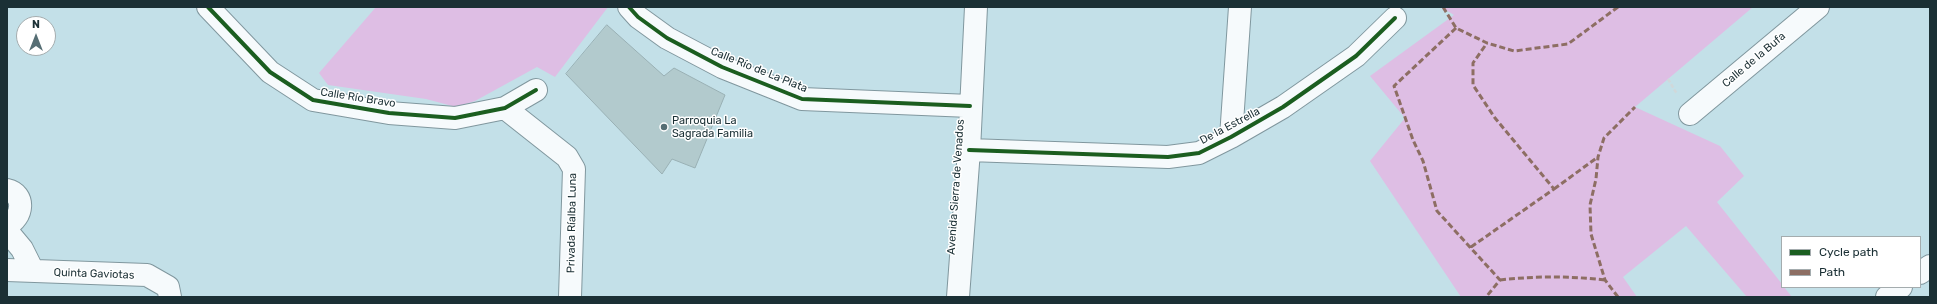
<!DOCTYPE html>
<html>
<head>
<meta charset="utf-8">
<style>
	body { margin:0 }
	#map { position:relative; width:1937px; height:304px; overflow:hidden; background:#c3e0e8; font-family:Rubik,sans-serif }
	canvas { display:block }
	.frame { position:absolute; inset:0; border:8px solid #1b3035; pointer-events:none }
	.legend { position:absolute; left:1781px; top:236px; width:140px; height:52px; box-sizing:border-box; background:#fff; border:1px solid #a4acae; margin:0; padding:5px 7px; list-style:none; font-size:12px; color:#1b3035 }
	.legend li { display:flex; align-items:center; gap:8px; height:20px }
	.legend b { width:20px; border:1px solid #a4acae }
	.north { position:absolute; left:16px; top:16px; width:40px; height:40px; box-sizing:border-box; background:#fff; border:1px solid #a4acae; border-radius:50%; rotate:0deg; font-size:11px; font-weight:700; line-height:16px; text-align:center; color:#1b3035 }
	.north::after { content:''; display:block; margin:auto; width:14px; height:18px; background:#566e74; clip-path:polygon(50% 0,100% 100%,50% 72%,0 100%) }
</style>
</head>
<body>
<div id="map">
<canvas width="1937" height="304"></canvas>
<div class="frame"></div>
<ul class="legend">
<li><b style="height:5px;background:#1b5e20"></b>Cycle path</li>
<li><b style="height:5px;background:#8d6e63"></b>Path</li>
</ul>
<div class="north">N</div>
</div>
<script>
const context = document.querySelector('canvas').getContext('2d');
context.lineJoin = 'round';
function paint(path, color) { context.fillStyle = color; context.fill(path, 'evenodd'); }
function strokePath(path, color, width, dash) { context.strokeStyle = color; context.lineWidth = width; context.lineCap = dash ? 'butt' : 'round'; context.setLineDash(dash || []); context.stroke(path); }
function label(font, color, halo, rows, align = 'center') {
  context.font = font + ' Rubik,sans-serif'; context.lineWidth = 3; context.setLineDash([]); context.textBaseline = 'middle'; context.strokeStyle = halo; context.fillStyle = color; for (const [text, x, y, turn = 0] of rows) {
    context.save(); context.translate(x, y); context.rotate((+turn || 0) * Math.PI / 180); context.textAlign = isNaN(turn) ? turn : align; if (halo) context.strokeText(text, 0, 0); context.fillText(text, 0, 0); context.restore();
  }
}
paint(new Path2D(`
	M376 7H608L555 77 537 67 475 101 456 107 426 99 328 85 319 73Z
	M1441 7H1753L1635 107 1720 146 1744 176 1717 202 1782 284V287H1784L1792 297H1747L1686 226 1623 277 1637 297H1461L1370 161 1405 118 1370 76 1454 15Z`), '#debee4');
const building = new Path2D(`
	M607 25 664 76 674 68 725 95 695 168 672 159 662 174 566 74Z`);
paint(building, '#b2cacd');
strokePath(building, '#99b0b4', 1);
const minor = new Path2D(`
	M208 7 270 72 313 100 389 113 455 118 505 108 536 90
	M629 7 638 17 667 38 722 67 802 99 970 106
	M505 108 567 157 574 169 570 297
	M1690 114 1818 7
	M1231 137 1240 7
	M969 150 1168 157 1199 153 1231 137 1283 107 1356 56 1395 18
	M7 190C26 194 23 218 7 225
	M7 231 22 249 33 271
	M7 270 147 275 168 287 170 297
	M1920 273 1930 266
	M958 297 969 150 976 7
	M1887 297 1901 287`);
strokePath(minor, '#80979e', 24);
strokePath(new Path2D(`
	M1668 79 1677 94`), '#d0d8da', 2.5, [4, 2]);
strokePath(minor, '#f6fafc', 22);
strokePath(new Path2D(`
	M1443 7 1456 28 1487 43 1514 51 1568 44 1618 7
	M1456 28 1394 86 1413 140 1423 161 1437 211 1500 280 1486 297
	M1554 189 1598 157
	M1471 247 1554 189 1495 118 1473 85V63L1487 43
	M1500 280C1535 276 1570 276 1605 280
	M1618 297 1605 280 1591 234 1590 205 1596 179 1598 157 1604 138 1635 107`), '#8d6e63', 3, [6, 3]);
strokePath(new Path2D(`
	M208 7 270 72 313 100 389 113 455 118 505 108 536 90
	M629 7 638 17 667 38 722 67 802 99 970 106
	M969 150 1168 157 1199 153 1231 137 1283 107 1356 56 1395 18`), '#1b5e20', 4);
for (const [x, y, r, color] of [
	[664,127,4,"#566e74"]
]) { const dot = new Path2D(); dot.arc(x, y, r, 0, 2 * Math.PI); context.fillStyle = color; context.fill(dot); strokePath(dot, '#fff', 1.5); }
label('11px', '#1b3035', '#fff', [
	["Calle de la Bufa",1754,60,-40],
	["Calle Río de La Plata",759,70,22],
	["Calle Río Bravo",358,98,9],
	["De la Estrella",1230,126,-28],
	["Avenida Sierra de Venados",956,187,-86],
	["Privada Ríalba Luna",572,223,-89],
	["Quinta Gaviotas",94,274,2]
]);
label('11px', '#1b3035', '#fff', [
	["Parroquia La",672,121],
	["Sagrada Familia",672,134]
], 'left');
</script>
</body>
</html>
